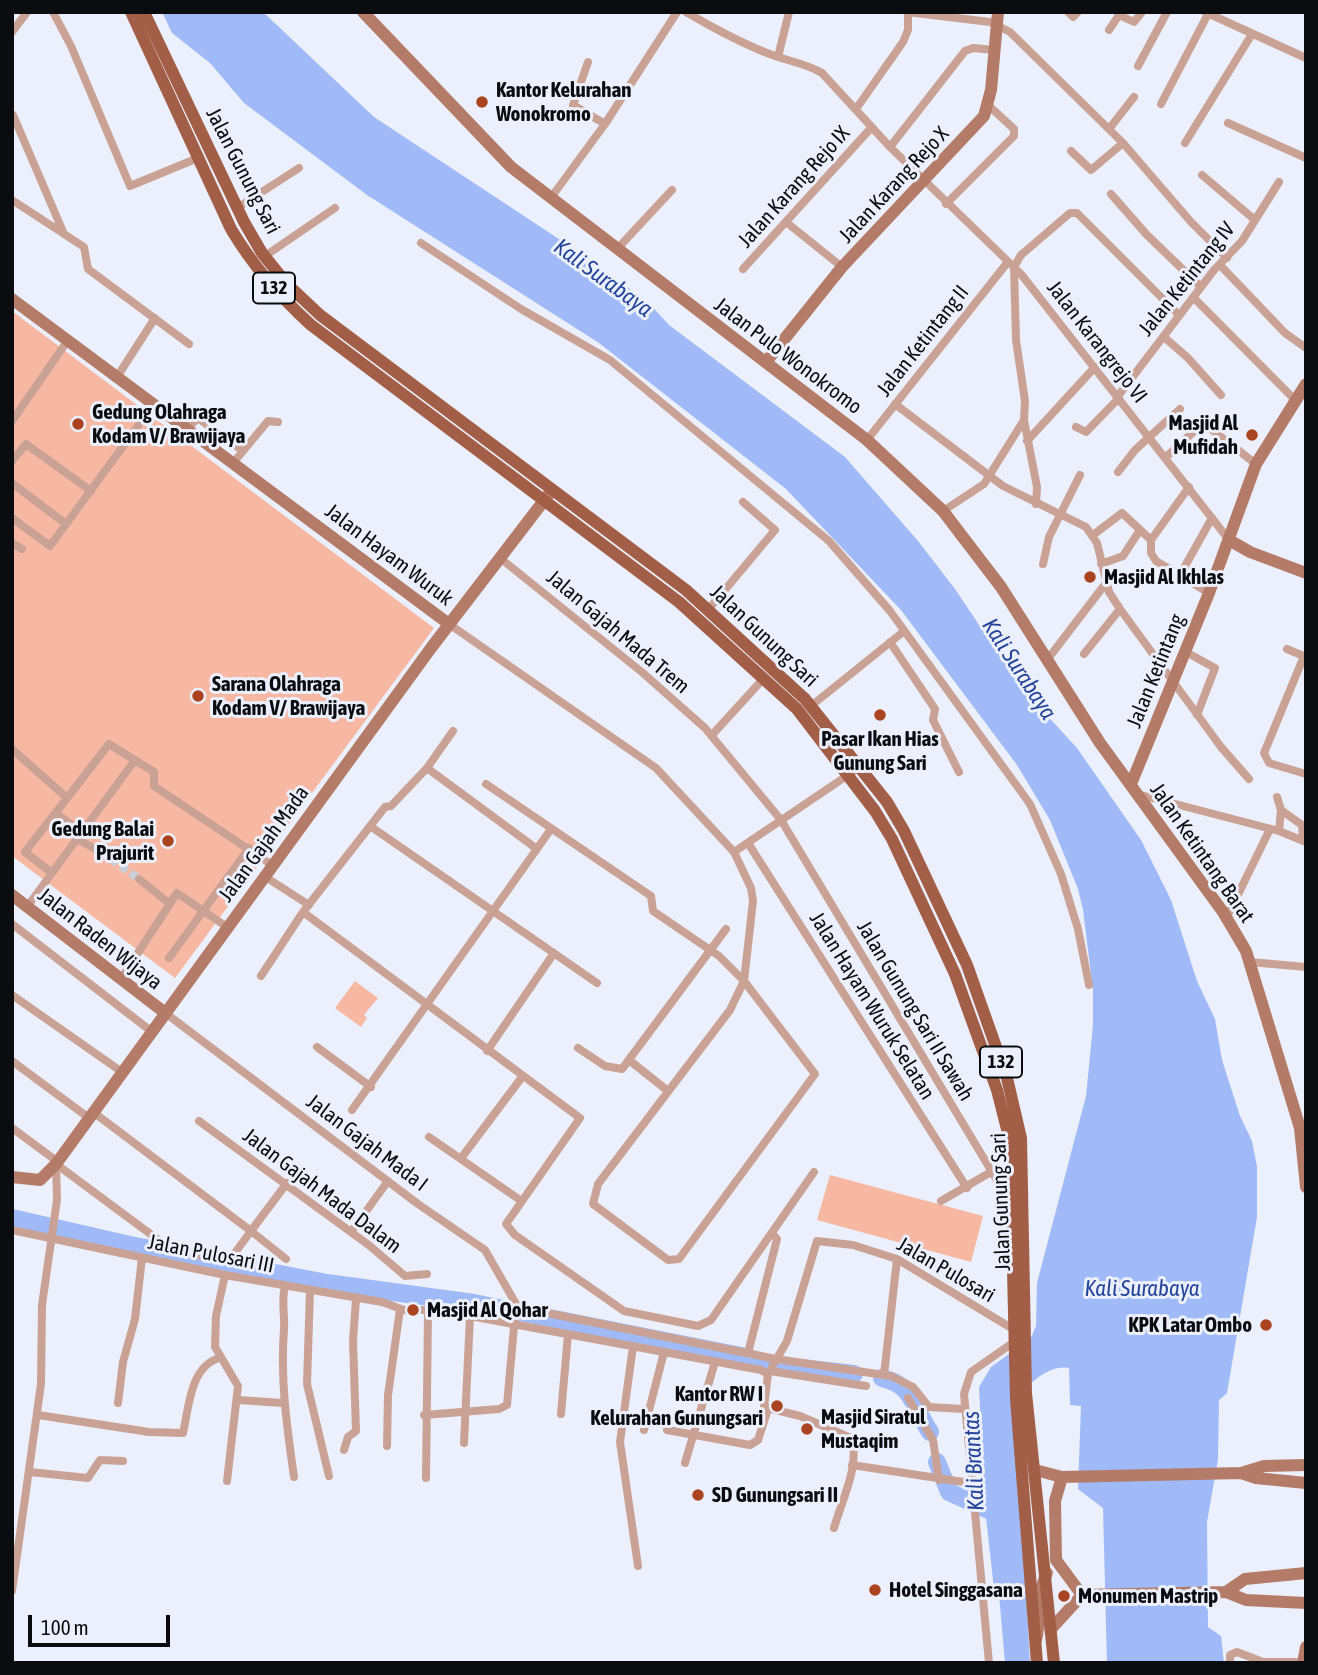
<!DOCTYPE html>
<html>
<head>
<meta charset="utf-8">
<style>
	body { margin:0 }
	#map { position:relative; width:1318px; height:1675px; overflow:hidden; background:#ebf0fc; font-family:"Asap Condensed",sans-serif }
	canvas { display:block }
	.frame { position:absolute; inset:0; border:14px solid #0a0c0f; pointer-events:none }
	.scale { position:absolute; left:28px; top:1615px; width:142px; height:32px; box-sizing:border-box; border:4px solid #0a0c0f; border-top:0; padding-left:9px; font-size:21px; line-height:24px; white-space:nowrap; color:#0a0c0f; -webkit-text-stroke:5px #ebf0fc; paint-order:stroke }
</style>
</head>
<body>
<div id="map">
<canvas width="1318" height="1675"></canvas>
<div class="frame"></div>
<div class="scale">100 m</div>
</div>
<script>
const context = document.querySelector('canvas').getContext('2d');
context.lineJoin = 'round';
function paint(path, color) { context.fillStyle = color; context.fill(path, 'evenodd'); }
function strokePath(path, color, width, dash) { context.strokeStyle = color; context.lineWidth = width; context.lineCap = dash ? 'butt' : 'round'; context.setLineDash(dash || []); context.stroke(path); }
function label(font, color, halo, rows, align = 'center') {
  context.font = font + ' "Asap Condensed",sans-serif'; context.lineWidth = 6; context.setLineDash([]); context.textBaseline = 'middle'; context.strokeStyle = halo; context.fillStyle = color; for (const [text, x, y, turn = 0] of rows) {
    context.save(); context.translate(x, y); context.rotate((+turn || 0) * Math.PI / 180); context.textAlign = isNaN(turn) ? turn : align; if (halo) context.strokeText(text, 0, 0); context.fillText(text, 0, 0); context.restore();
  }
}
paint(new Path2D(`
	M12 311 434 628 175 978 12 856Z
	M355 981 378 998 364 1015 367 1018 361 1027 335 1008Z
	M830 1175 983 1216 971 1262 817 1220Z`), '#f7b8a3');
paint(new Path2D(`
	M162 12H263L374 117 577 251 647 301 669 325 845 457 918 541 955 589 1020 686 1077 748 1141 840 1171 900 1197 981 1215 1019 1222 1060 1240 1116 1252 1141 1257 1167V1217L1227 1393 1219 1400 1218 1459 1207 1522 1208 1627 1221 1636 1224 1663H1107L1103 1508 1078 1489 1081 1406 1070 1405 1069 1368C1048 1364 1029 1385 1015 1398L1030 1663H1005L999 1594 994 1589 985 1508 979 1387 991 1367 1031 1338 1036 1326 1037 1283 1086 1096 1093 1025V990L1083 910 1078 889 1050 820 1017 765 901 610 786 489 599 343 367 195 244 103 210 63 172 33Z`), '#9fbaf6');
strokePath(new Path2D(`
	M12 1218 130 1245 327 1283 474 1303 746 1357 765 1364 854 1374
	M882 1378C914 1385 914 1409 930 1432
	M937 1462 949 1492 1002 1516`), '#9fbaf6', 18);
strokePath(new Path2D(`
	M101 852 139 879
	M404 1310H423`), '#c9ced8', 8, [8, 4]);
strokePath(new Path2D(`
	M53 12 71 46 130 186 198 158
	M686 12C715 29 744 45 775 56 792 62 807 64 822 73L890 147 1021 274 1229 540
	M907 12 990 22 1010 32 1123 143 1191 222 1227 258
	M1068 12 1073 17 1078 12
	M1205 12 1306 58
	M1109 30 1119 15 1134 22 1142 12
	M12 32 27 12
	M778 57 789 12
	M588 62 573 105 605 124
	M1138 66 1167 12
	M1161 104 1208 14
	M856 109 903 42 908 30V13
	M13 115 64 234
	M1228 123 1306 158
	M1109 129 1134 97
	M1185 143 1252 34
	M890 147 965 51 973 48 995 50
	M1071 151 1091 170 1123 143
	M1202 175 1255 220
	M1111 194 1147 235 1201 287
	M550 199 605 124 677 12
	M12 200 84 247 88 269 189 344
	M946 204 1014 136V129L988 105
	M237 208 299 168
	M786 222 842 267
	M421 243 521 309 610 360 829 541 890 611 1030 804 1061 874 1078 929 1089 985
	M618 248 672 190
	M265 256 335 208
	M1220 265 1285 333 1306 348
	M743 269 871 128
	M1193 297 1295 400
	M1164 337 1188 358 1221 395
	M117 377 155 318
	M1118 396 1214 270 1242 241 1279 182
	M895 404 1003 486 1086 527 1097 543 1109 592 1120 609 1221 747 1249 779
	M1024 420 1037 487 1036 504
	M12 421 68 340
	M1076 427 1086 432 1119 398
	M187 429 198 418 243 451
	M867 440 1007 263
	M1027 441 1095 367
	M1166 457 1203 423 1256 464
	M12 461 26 444 91 491
	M233 463 268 421 278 422
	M1118 472 1135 450 1180 409
	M12 483 66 524
	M943 511 984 484 1024 420 1025 401 1016 340 1014 267 1021 255 1070 213H1077L1179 315
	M12 518 50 546 154 404
	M1093 535 1122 513 1151 540 1189 487
	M1151 540V553L1156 561 1209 593
	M12 543 22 549
	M500 558 643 673 705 728 781 820 995 1177 1009 1209
	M1043 564 1049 537 1080 475
	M1101 564 1123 556 1140 530
	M1180 575 1212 518
	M708 610 775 530 743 502
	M449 624 656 768 734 852 751 888 753 901 744 981 730 1010 598 1184 593 1204 668 1260 679 1259 815 1074 744 981 719 956 653 911 651 896 486 784
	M890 642 935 709 933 720 959 772
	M1287 649 1306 657
	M1184 651 1215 668 1197 715
	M1084 654 1120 609
	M1304 656 1264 753 1269 763 1306 774
	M1047 660 1106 583
	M811 706 903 632
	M712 735 764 678
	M12 749 67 798
	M427 768 537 849
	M1137 794 1279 831 1306 842
	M1277 797 1281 810 1279 831
	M1281 810 1302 825 1303 840
	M56 813 82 833
	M370 826 597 983
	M77 839 101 852
	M748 843 967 1188
	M734 852 860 767
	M52 873 25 852 109 744 154 772V786L272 865
	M264 876 309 905
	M139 879 170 904
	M27 907 135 760
	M303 912 580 1118 506 1224 515 1235 624 1311 698 1326 711 1320 814 1172
	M1227 917 1270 829
	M12 924 151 1031
	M169 958 249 848
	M1250 962 1306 967
	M261 976 303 912 385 807 391 806 427 768 453 731
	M121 979 177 893 227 927
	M12 995 122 1072
	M164 1012 418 1204 485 1250 516 1304 507 1405 499 1409 424 1415
	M317 1047 371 1087
	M578 1048 605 1066 622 1069 726 929
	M487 1051 554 953
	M629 1060 668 1091
	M12 1061 89 1118
	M352 1110 551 829
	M93 1112 251 1231 287 1183
	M199 1121 370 1246 405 1276 427 1274
	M12 1128 58 1162
	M429 1137 520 1200
	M462 1157 522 1077
	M56 1164 172 1250 229 1261 251 1231 286 1259
	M941 1201 991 1172
	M12 1230 225 1275 382 1302 404 1310
	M351 1232 388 1181
	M225 1275 216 1316 215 1347 238 1386 227 1481
	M285 1286C281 1302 285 1314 284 1329 280 1380 287 1427 294 1477
	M310 1290 307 1384 329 1476
	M516 1304 527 1309 776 1359 891 1376 913 1387 929 1407 963 1409
	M423 1310 470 1316 761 1370 768 1374
	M633 1346 620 1442 638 1566
	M748 1353 777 1239 772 1233
	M770 1371 866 1386
	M884 1375 897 1259
	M908 1398 933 1440 939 1480
	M238 1400 283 1403
	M118 1403 123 1362 135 1319 142 1258
	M561 1414 568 1334
	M38 1415 149 1432 183 1433C189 1407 190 1367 219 1358
	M644 1430 664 1352
	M667 1430 750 1445 758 1440 768 1409
	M464 1443 470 1316
	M387 1446 388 1395 400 1309
	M344 1450 348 1437 356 1431 353 1341 356 1299
	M685 1463 715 1362
	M852 1465 970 1483
	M30 1472 88 1478 100 1460 123 1461
	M426 1478 428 1311
	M834 1528C841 1502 861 1464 851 1438L800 1416 764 1407 768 1374 787 1341 817 1241 853 1245 897 1259 1013 1329
	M12 1591 41 1384 42 1305 57 1200 56 1164
	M989 1663 964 1394 971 1372 1014 1342
	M1230 1663V1655L1237 1652 1263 1662H1303`), '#caa295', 8);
strokePath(new Path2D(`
	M363 12 511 167 867 440 943 511 1001 587 1100 743 1223 912 1246 951 1300 1128 1306 1187
	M12 299 449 624
	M766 362 842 267 984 116 991 90 998 12
	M1229 540 1250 552 1306 573
	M1131 784 1209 593 1256 464 1306 384
	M12 895 164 1012
	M12 1177 40 1180 56 1164 431 648 549 494
	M1035 1470 1062 1477 1241 1473 1264 1466 1306 1465
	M1241 1473 1256 1478 1306 1483
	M1062 1477 1055 1501 1056 1560 1082 1595
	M1226 1592 1245 1579 1306 1573
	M1051 1629 1082 1595 1226 1592 1246 1600 1306 1603
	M1036 1640C1042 1617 1036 1595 1047 1573
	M1303 1663 1306 1647`), '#b47b68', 12);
strokePath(new Path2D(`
	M131 12 231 229C253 266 279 296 311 325L679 602 797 709 875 811 892 839 955 974 997 1090 1010 1141 1016 1399 1037 1663
	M144 12 244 222 262 253 287 284 320 315 686 590 805 699 887 802 904 831 967 965 1007 1078 1021 1138 1026 1393 1054 1663`), '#a35e48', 12);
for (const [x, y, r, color] of [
	[482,102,7,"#aa431f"],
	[78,424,7,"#aa431f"],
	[1252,435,7,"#aa431f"],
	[1090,577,7,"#aa431f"],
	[198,696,7,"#aa431f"],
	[880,715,7,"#aa431f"],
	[168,841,7,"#aa431f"],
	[413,1310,7,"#aa431f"],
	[1266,1325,7,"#aa431f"],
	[777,1406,7,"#aa431f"],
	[807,1429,7,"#aa431f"],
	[698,1495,7,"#aa431f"],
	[875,1590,7,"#aa431f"],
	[1064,1596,7,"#aa431f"]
]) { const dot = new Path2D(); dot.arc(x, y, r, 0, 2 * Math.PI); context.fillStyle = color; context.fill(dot); strokePath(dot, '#ebf0fc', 2.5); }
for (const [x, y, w] of [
	[274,288,42],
	[1001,1062,42]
]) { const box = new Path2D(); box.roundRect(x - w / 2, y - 15.5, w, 31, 5); context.fillStyle = '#ebf0fc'; context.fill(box); strokePath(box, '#0a0c0f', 2); }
label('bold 19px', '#0a0c0f', null, [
	["132",274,288],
	["132",1001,1062]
]);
label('bold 21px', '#0a0c0f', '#ebf0fc', [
	["Kantor Kelurahan",496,90],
	["Wonokromo",496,114],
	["Gedung Olahraga",92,412],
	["Kodam V/ Brawijaya",92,436],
	["Masjid Al",1238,423,"right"],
	["Mufidah",1238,447,"right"],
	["Masjid Al Ikhlas",1104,577],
	["Sarana Olahraga",212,684],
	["Kodam V/ Brawijaya",212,708],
	["Pasar Ikan Hias",880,739,"center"],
	["Gunung Sari",880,763,"center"],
	["Gedung Balai",154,829,"right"],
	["Prajurit",154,853,"right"],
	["Masjid Al Qohar",427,1310],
	["KPK Latar Ombo",1252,1325,"right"],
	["Kantor RW I",763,1394,"right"],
	["Kelurahan Gunungsari",763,1418,"right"],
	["Masjid Siratul",821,1417],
	["Mustaqim",821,1441],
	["SD Gunungsari II",712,1495],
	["Hotel Singgasana",889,1590],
	["Monumen Mastrip",1078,1596]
], 'left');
label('21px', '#0a0c0f', '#ebf0fc', [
	["Jalan Gunung Sari",243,171,63],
	["Jalan Karang Rejo X",894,185,-47],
	["Jalan Karang Rejo IX",794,187,-48],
	["Jalan Ketintang IV",1187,279,-51],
	["Jalan Ketintang II",923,341,-52],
	["Jalan Karangrejo VI",1097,342,52],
	["Jalan Pulo Wonokromo",788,356,37],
	["Jalan Hayam Wuruk",389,555,37],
	["Jalan Gajah Mada Trem",618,632,40],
	["Jalan Gunung Sari",764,636,43],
	["Jalan Ketintang",1156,671,-68],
	["Jalan Gajah Mada",264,844,-54],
	["Jalan Ketintang Barat",1202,853,55],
	["Jalan Raden Wijaya",100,939,38],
	["Jalan Hayam Wuruk Selatan",872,1006,58],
	["Jalan Gunung Sari II Sawah",915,1011,59],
	["Jalan Gajah Mada I",367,1143,37],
	["Jalan Gajah Mada Dalam",322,1191,37],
	["Jalan Gunung Sari",1001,1202,-92],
	["Jalan Pulosari III",211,1254,11],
	["Jalan Pulosari",946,1270,30]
]);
label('italic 23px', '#254498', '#ebf0fc', [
	["Kali Surabaya",603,278,36],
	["Kali Surabaya",1019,669,57],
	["Kali Surabaya",1142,1289],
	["Kali Brantas",974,1461,-93]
]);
</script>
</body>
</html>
